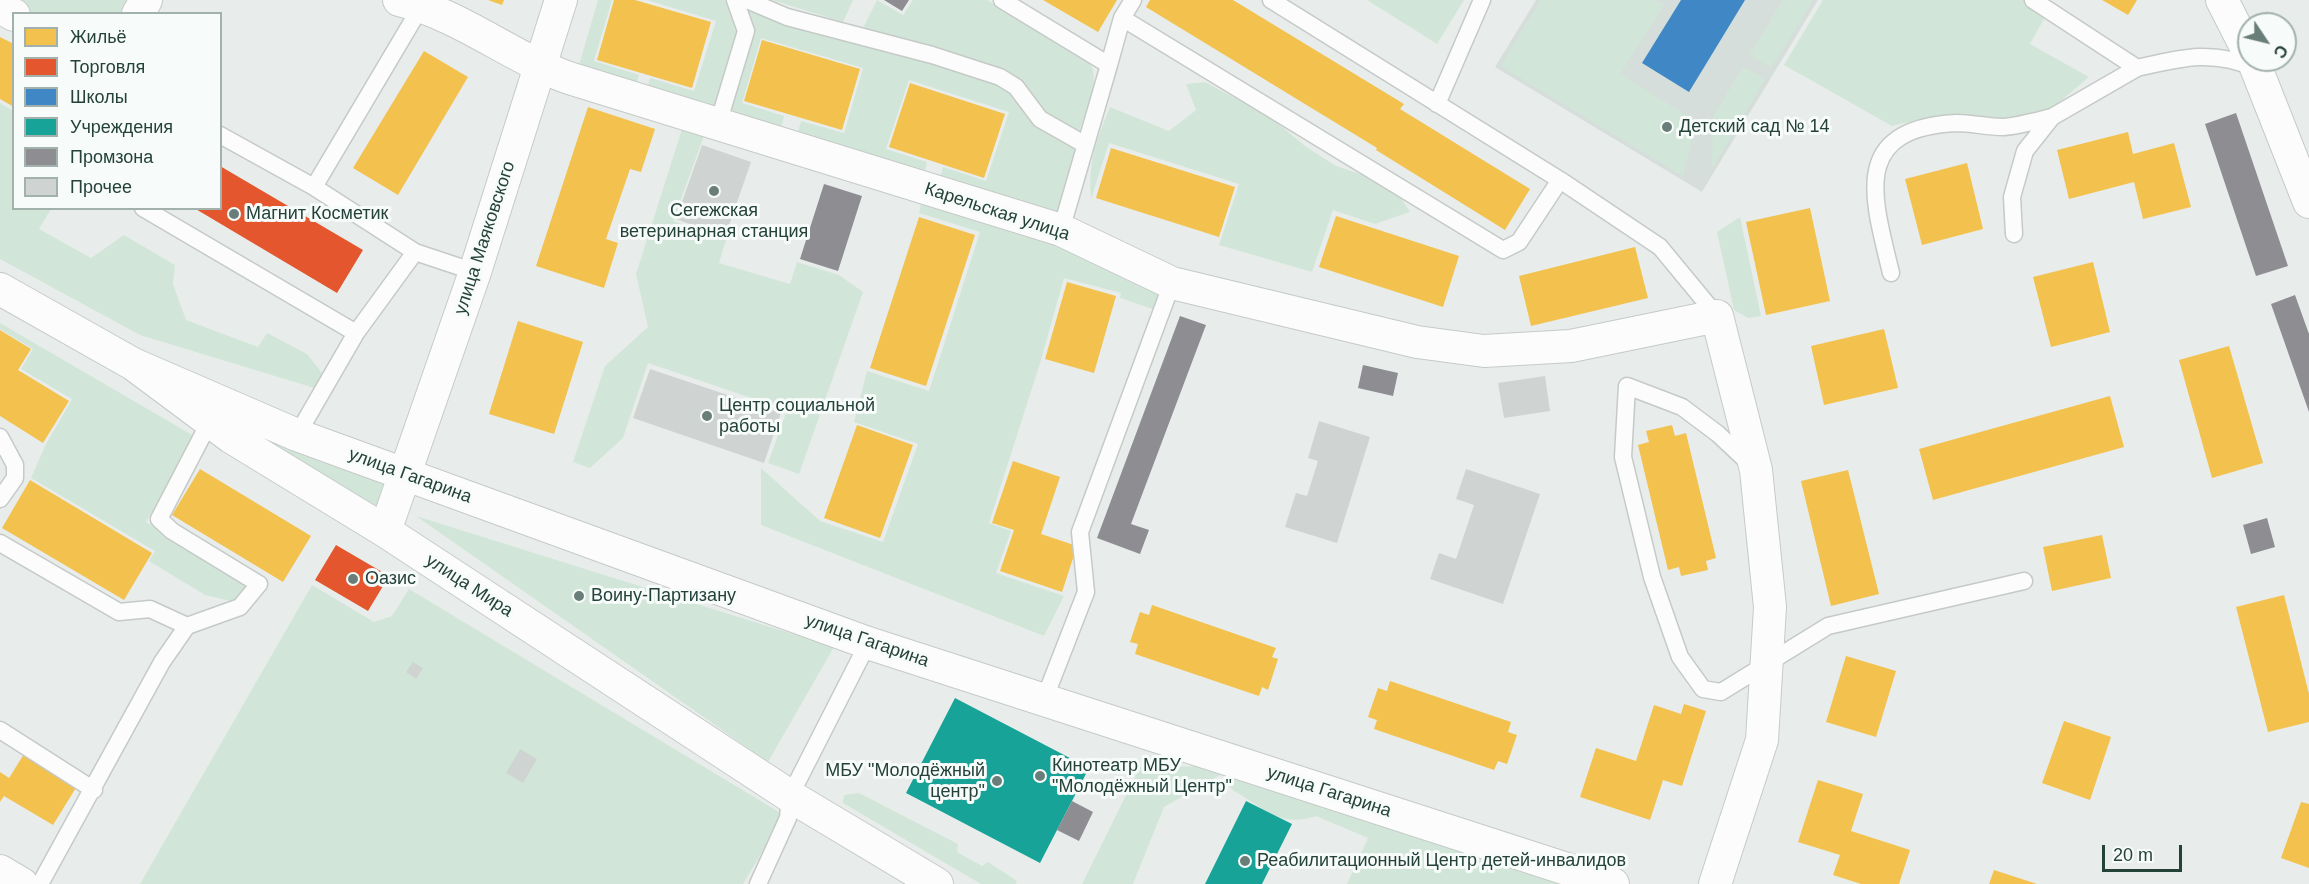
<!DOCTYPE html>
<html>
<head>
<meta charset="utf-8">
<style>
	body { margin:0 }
	#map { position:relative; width:2309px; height:884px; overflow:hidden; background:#e8edeb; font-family:Arial,sans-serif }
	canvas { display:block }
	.legend { position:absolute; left:12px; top:12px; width:210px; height:198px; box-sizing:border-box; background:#f7fbf9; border:2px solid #a3b1ad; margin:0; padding:8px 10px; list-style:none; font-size:18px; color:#24423a }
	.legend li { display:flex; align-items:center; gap:12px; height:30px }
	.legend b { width:30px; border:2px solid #a3b1ad }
	.north { position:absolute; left:2237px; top:12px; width:60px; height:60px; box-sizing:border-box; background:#f7fbf9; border:2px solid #a3b1ad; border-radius:50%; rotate:125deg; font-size:16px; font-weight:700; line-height:24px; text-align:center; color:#24423a }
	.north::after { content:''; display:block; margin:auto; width:21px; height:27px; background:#697e78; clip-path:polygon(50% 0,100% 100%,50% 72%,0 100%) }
	.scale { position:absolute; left:2102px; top:845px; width:80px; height:27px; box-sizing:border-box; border:3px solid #24423a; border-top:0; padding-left:8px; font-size:18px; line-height:21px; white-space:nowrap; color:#24423a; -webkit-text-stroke:4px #f7fbf9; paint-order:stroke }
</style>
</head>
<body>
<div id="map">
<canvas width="2309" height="884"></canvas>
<ul class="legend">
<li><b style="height:16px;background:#f2c14e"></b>Жильё</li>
<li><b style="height:16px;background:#e4572e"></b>Торговля</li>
<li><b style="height:16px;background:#3f88c5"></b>Школы</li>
<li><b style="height:16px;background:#17a398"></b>Учреждения</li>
<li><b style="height:16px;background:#8d8d92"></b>Промзона</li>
<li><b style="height:16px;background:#cfd4d2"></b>Прочее</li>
</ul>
<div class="north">С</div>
<div class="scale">20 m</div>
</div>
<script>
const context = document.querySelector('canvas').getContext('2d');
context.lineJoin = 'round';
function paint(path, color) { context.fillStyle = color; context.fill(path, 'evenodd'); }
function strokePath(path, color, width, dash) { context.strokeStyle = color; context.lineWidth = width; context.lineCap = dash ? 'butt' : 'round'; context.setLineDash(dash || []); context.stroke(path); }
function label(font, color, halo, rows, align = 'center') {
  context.font = font + ' Arial,sans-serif'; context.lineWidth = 6; context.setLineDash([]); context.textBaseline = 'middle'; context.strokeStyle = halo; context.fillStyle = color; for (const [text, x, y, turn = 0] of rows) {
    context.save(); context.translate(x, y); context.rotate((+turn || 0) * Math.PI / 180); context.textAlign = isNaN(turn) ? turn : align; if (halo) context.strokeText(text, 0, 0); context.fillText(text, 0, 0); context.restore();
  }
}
paint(new Path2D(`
	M1536 0H1818L1702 192 1495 67Z`), '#d6dedb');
paint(new Path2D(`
	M3 0H136L128 14 26 13Z
	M598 0H612L594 61 639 75 635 90 577 72Z
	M647 0H725L739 37 716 115 646 93 650 78 694 91 716 21Z
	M772 0H853L843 22Z
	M877 0 903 15 913 0H987L1089 61C1102 83 1086 110 1079 132L1047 115 1004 71 935 47 863 28Z
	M1367 0H1464L1437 44Z
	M1541 0H1655L1664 5 1620 74 1689 117 1695 127 1683 176 1501 66Z
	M1783 0H1813L1771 68 1750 55Z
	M1823 0H2036L2050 8 2030 44 2089 77 2049 111 2023 118 1903 123 1892 126 1784 65Z
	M744 7 998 83 1075 148 1064 214 940 179 943 167 986 181 1009 112 909 80 886 149 927 162 924 175 796 139 801 121 844 133 863 68 761 38 742 103 784 116 780 134 728 119Z
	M1743 67 1765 79 1712 168 1713 117Z
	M1205 82 1270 117 1305 146 1336 166 1393 185 1410 212 1375 224 1333 210 1312 272 1219 245 1239 184 1109 143 1091 199C1088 162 1096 141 1110 107L1169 131 1196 110 1186 84Z
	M0 103 13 111 14 208 51 209 39 229 91 258 124 235 175 265 173 284 186 320 258 347 267 333 307 354 326 378 321 390 140 335 0 259Z
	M683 126 705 133 673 221 726 240 719 263 790 284 797 262 839 275 863 292 799 474 768 463 787 410 648 363 623 438 590 468 573 462 605 366 648 327 636 274Z
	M922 199 1180 269 1165 313 1120 298 1121 293 1064 278 1041 360 989 523 1011 531 996 573 1064 596 1044 636 761 525V468L820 521 883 542 918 444 854 422 867 371 929 391 980 232 919 213Z
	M1740 217 1761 316 1748 318 1734 310 1717 232Z
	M0 323 194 436 195 442 146 522 249 585 235 602 205 595 149 561 155 551 31 478 46 444 72 399 21 369 33 349 0 329Z
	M225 423 397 476 379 517Z
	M416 516 834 647 768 762Z
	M312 585 374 622 392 616 409 589 784 815 743 884H140Z
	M1223 766 1220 775 1164 807 1133 884H1082L1140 767Z
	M1235 770 1581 884H1347L1368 838 1316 816C1281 828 1264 808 1234 791L1228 785Z
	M859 793 958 844 957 852 982 866 988 862 1017 881 1016 884H981L843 803 844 795Z`), '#d1e6d8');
paint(new Path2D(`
	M488 0H504L502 5Z
	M614 0H635L711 22 692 88 597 60Z
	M1043 0H1117L1098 32Z
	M1150 0H1233L1404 104 1400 109 1530 189 1505 230 1376 150 1377 148 1146 7Z
	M2102 0H2137L2128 15Z
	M0 37 14 44V107L0 99Z
	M762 40 860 69 842 130 744 101Z
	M424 51 468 77 398 195 353 168Z
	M910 83 1005 114 984 178 889 147Z
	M588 107 655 129 641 172 630 169 606 239 618 243 604 288 536 266Z
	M2128 132 2133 154 2174 143 2191 207 2143 219 2134 182 2069 199 2057 150Z
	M1111 148 1235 187 1219 237 1096 198Z
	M1967 163 1983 229 1922 245 1905 179Z
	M1810 208 1830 301 1766 315 1746 222Z
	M1336 216 1459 256 1443 307 1319 267Z
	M919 217 975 235 926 386 870 368Z
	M1635 247 1648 298 1531 326 1519 276Z
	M2093 262 2110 332 2051 347 2033 277Z
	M1067 282 1116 296 1094 373 1045 359Z
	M518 321 583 342 554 434 489 414Z
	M1884 329 1898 388 1824 405 1811 346Z
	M0 330 31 349 18 370 69 401 43 443 0 416Z
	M2229 346 2263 463 2212 478 2179 360Z
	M2110 396 2124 447 1933 500 1919 449Z
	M857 425 913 445 880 538 824 518Z
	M1672 425 1675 436 1686 433 1716 558 1706 561 1708 570 1681 576 1679 567 1668 570 1638 445 1649 442 1646 431Z
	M1013 461 1060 477 1041 534 1077 546 1062 592 1000 571 1014 530 992 523Z
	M200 469 311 536 283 582 172 515Z
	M1848 470 1879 594 1831 606 1801 481Z
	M30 480 152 553 124 600 2 528Z
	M2102 535 2111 578 2052 591 2043 547Z
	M2284 595 2309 694V722L2268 732 2236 607Z
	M1152 605 1276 648 1272 657 1278 659 1268 690 1262 687 1259 696 1135 654 1138 644 1130 642 1140 612 1149 615Z
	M1846 656 1896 671 1876 737 1826 722Z
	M1390 681 1511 722 1508 732 1517 735 1507 764 1498 761 1494 770 1374 729 1377 720 1368 717 1378 688 1387 691Z
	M1684 704 1706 711 1682 786 1663 780 1650 820 1580 797 1596 748 1636 761 1654 705 1681 714Z
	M2064 721 2111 737 2090 800 2042 783Z
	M24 754 77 786 53 825 4 796 0 802V772L9 778Z
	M1818 780 1863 794 1851 831 1910 850 1899 884H1861L1833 875 1840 855 1798 842Z
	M2301 802 2309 804V868L2281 858Z
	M1994 870 2037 884H1989Z`), '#f2c14e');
paint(new Path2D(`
	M220 166 363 250 337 293 194 208H220Z
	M336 545 389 576 368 611 315 580Z`), '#e4572e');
paint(new Path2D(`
	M1681 0H1745L1689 92 1642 63Z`), '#3f88c5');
paint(new Path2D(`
	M955 698 1089 768 1040 863 906 793Z
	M1246 801 1292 824 1262 884H1205Z`), '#17a398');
paint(new Path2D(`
	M884 0H909L902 11Z
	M2236 113 2288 266 2256 276 2205 124Z
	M824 184 862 196 838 271 800 259Z
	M2295 295 2309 334V412L2271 304Z
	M1180 316 1206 325 1131 524 1149 530 1140 554 1097 538Z
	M1363 365 1398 373 1393 396 1358 388Z
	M2267 518 2275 547 2251 554 2243 525Z
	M1072 801 1093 812 1079 841 1057 830Z`), '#8d8d92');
paint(new Path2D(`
	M702 145 751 162 725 237 676 219Z
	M650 369 781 413 764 463 633 418Z
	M1545 376 1550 411 1504 418 1498 383Z
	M1319 421 1370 437 1337 543 1285 527 1296 493 1307 496 1318 461 1308 458Z
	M1466 469 1540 494 1503 604 1430 579 1439 553 1456 559 1474 505 1456 499Z
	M413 662 423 668 416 679 406 672Z
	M520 749 537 759 523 783 506 773Z`), '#cfd4d2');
const service = new Path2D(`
	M747 0 787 17 932 55 1000 77 1016 87 1040 119 1084 144
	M1002 0 1109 65 1061 230
	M1271 0 1560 180 1660 247 1717 316
	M2033 0 2137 68C2180 58 2212 49 2255 68
	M1122 18 1133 0
	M1109 65 1122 18 1503 250 1519 242 1560 180
	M1437 104 1482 0
	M718 124 746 31 735 0
	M220 135 314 187 415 252 475 272
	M314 187 422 5
	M143 208 356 333 415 252
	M2014 234 2012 197 2025 151 2052 117 2137 68
	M1891 273C1873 198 1849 128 1957 123 1972 123 1987 127 2003 127 2019 126 2036 121 2052 117
	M297 435 356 333
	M0 437 15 465V478L0 499
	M1750 464 1718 434 1682 407 1627 386 1623 457 1652 577 1680 657 1703 689 1721 692 1828 626 2024 581
	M0 543 119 612 150 609 187 626
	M1044 700 1086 592 1080 532 1172 283
	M0 730 94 790
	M40 884 162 662 187 626 240 607 259 584 172 531 159 519 209 423
	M758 884 788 818 790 796 868 643`);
const minor = new Path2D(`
	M399 0C461 15 510 57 569 78L1061 230 1172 283 1417 342 1484 351 1571 346 1717 316 1756 470 1770 607 1762 740 1715 884
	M2222 0 2249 53
	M0 7 14 15
	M138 14 146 0
	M2253 60 2309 202
	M0 289 133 364 231 437 385 531 790 796 937 884
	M133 364 297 435 868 643 1613 884
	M385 531 475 272 561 0
	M0 871 22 884`);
strokePath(service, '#c5cac8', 19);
strokePath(minor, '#c5cac8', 34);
strokePath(service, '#fcfcfc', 16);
strokePath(minor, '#fcfcfc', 32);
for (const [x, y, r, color] of [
	[1667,127,6,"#697e78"],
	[714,191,6,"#697e78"],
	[234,214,6,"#697e78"],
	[707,416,6,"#697e78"],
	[353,579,6,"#697e78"],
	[579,596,6,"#697e78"],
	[1040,776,6,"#697e78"],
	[997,781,6,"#697e78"],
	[1245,861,6,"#697e78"]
]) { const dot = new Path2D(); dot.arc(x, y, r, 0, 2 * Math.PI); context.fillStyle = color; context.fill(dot); strokePath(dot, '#f7fbf9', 2); }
label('18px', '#24423a', '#f7fbf9', [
	["Детский сад № 14",1679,127],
	["Сегежская",714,211,"center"],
	["ветеринарная станция",714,232,"center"],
	["Магнит Косметик",246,214],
	["Центр социальной",719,406],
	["работы",719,427],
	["Оазис",365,579],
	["Воину-Партизану",591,596],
	["Кинотеатр МБУ",1052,766],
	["\"Молодёжный Центр\"",1052,787],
	["МБУ \"Молодёжный",985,771,"right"],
	["центр\"",985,792,"right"],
	["Реабилитационный Центр детей-инвалидов",1257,861]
], 'left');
label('18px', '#24423a', '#f7fbf9', [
	["Карельская улица",997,212,18],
	["улица Маяковского",485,238,-72],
	["улица Гагарина",410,476,20],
	["улица Мира",469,586,33],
	["улица Гагарина",867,641,19],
	["улица Гагарина",1329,792,18]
]);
</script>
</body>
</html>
